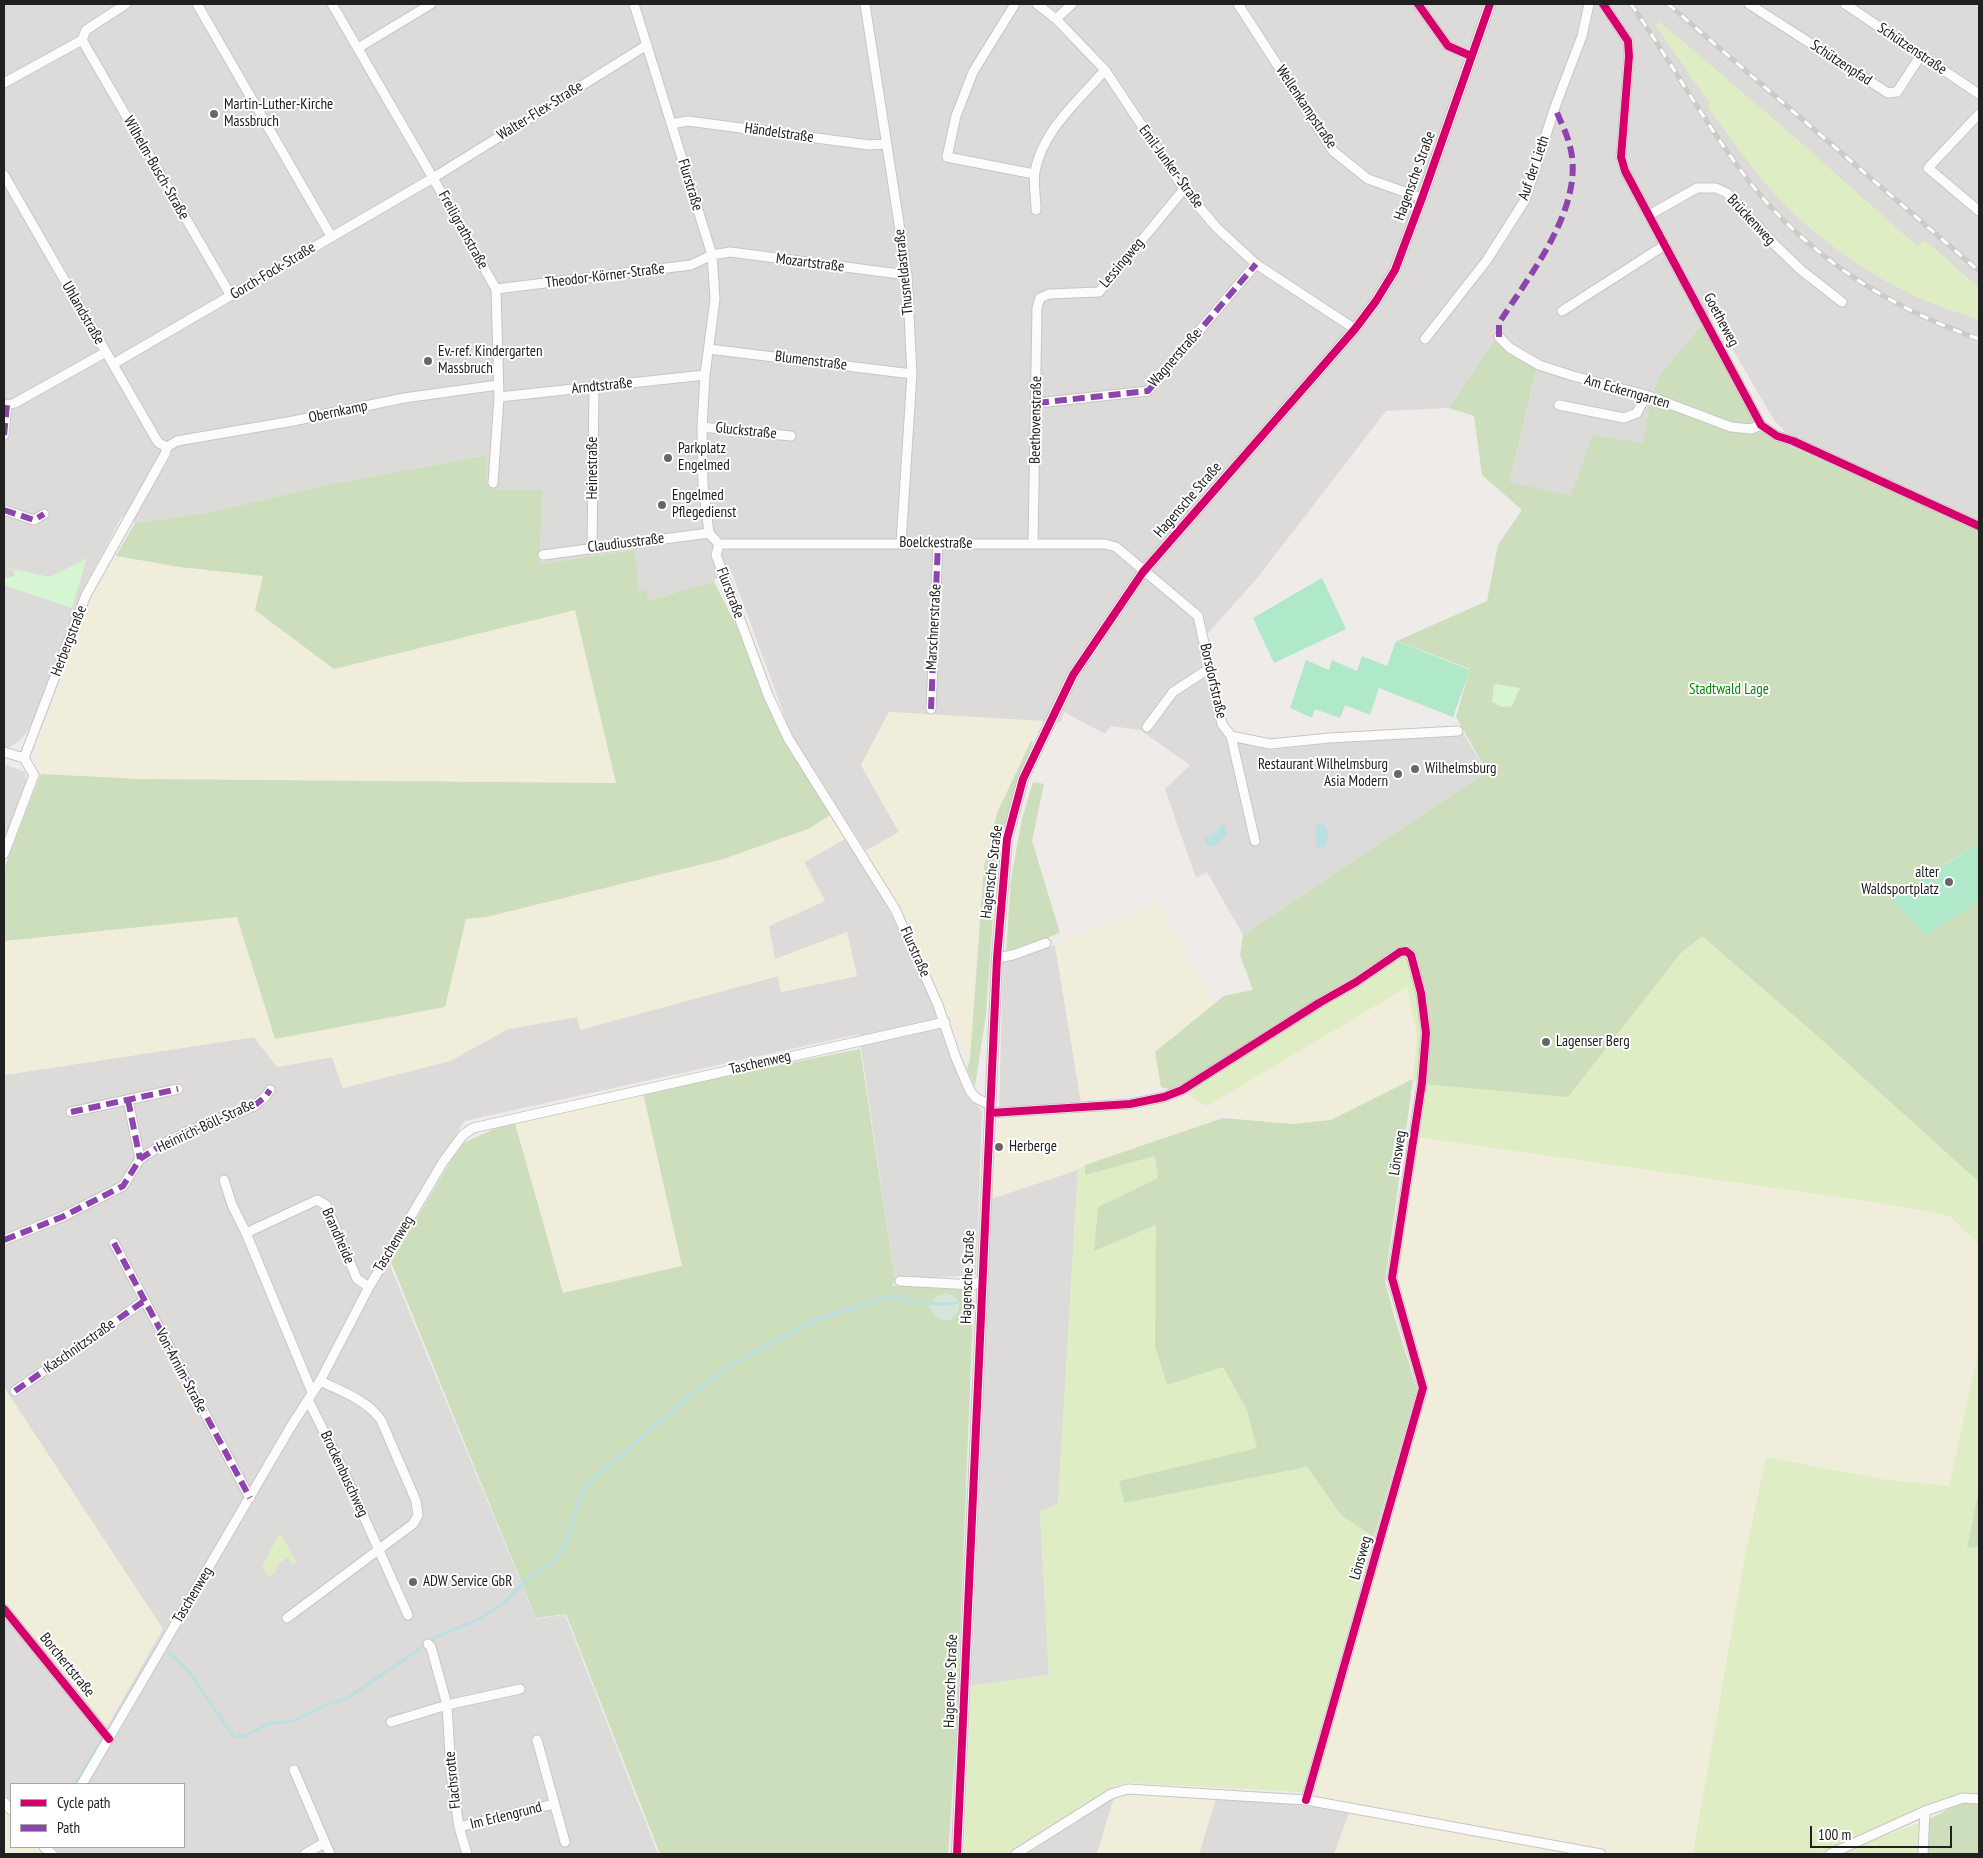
<!DOCTYPE html>
<html>
<head>
<meta charset="utf-8">
<style>
	body { margin:0 }
	#map { position:relative; width:1983px; height:1858px; overflow:hidden; background:#eeebe8; font-family:"PT Sans Narrow",sans-serif }
	canvas { display:block }
	.frame { position:absolute; inset:0; border:5px solid #202020; pointer-events:none }
	.legend { position:absolute; left:10px; top:1783px; width:175px; height:65px; box-sizing:border-box; background:#fff; border:1px solid #a6a6a6; margin:0; padding:6px 9px; list-style:none; font-size:15px; color:#202020 }
	.legend li { display:flex; align-items:center; gap:10px; height:25px }
	.legend b { width:25px; border:1px solid #a6a6a6 }
	.scale { position:absolute; left:1810px; top:1826px; width:142px; height:22px; box-sizing:border-box; border:2px solid #202020; border-top:0; padding-left:6px; font-size:15px; line-height:18px; white-space:nowrap; color:#202020; -webkit-text-stroke:4px #fff; paint-order:stroke }
</style>
</head>
<body>
<div id="map">
<canvas width="1983" height="1858"></canvas>
<div class="frame"></div>
<ul class="legend">
<li><b style="height:6px;background:#d6006c"></b>Cycle path</li>
<li><b style="height:6px;background:#8e44ad"></b>Path</li>
</ul>
<div class="scale">100 m</div>
</div>
<script>
const context = document.querySelector('canvas').getContext('2d');
context.lineJoin = 'round';
function paint(path, color) { context.fillStyle = color; context.fill(path, 'evenodd'); }
function strokePath(path, color, width, dash) { context.strokeStyle = color; context.lineWidth = width; context.lineCap = dash ? 'butt' : 'round'; context.setLineDash(dash || []); context.stroke(path); }
function label(font, color, halo, rows, align = 'center') {
  context.font = font + ' "PT Sans Narrow",sans-serif'; context.lineWidth = 4; context.setLineDash([]); context.textBaseline = 'middle'; context.strokeStyle = halo; context.fillStyle = color; for (const [text, x, y, turn = 0] of rows) {
    context.save(); context.translate(x, y); context.rotate((+turn || 0) * Math.PI / 180); context.textAlign = isNaN(turn) ? turn : align; if (halo) context.strokeText(text, 0, 0); context.fillText(text, 0, 0); context.restore();
  }
}
paint(new Path2D(`
	M4 4H1979V520L1789 436 1774 420 1711 312 1650 401 1643 444 1592 435 1572 496 1510 483 1537 367 1494 341 1449 408 1386 411 1258 577 1200 642 1225 738 1271 750 1460 728 1487 773 1243 935 1207 872 1196 878 1165 789 1190 765 1140 730 1111 726 1105 734 1064 712 1061 722 889 712 861 765 899 832 866 851 792 736 732 573 713 580 710 583 648 600 639 591 633 550 540 564 542 491 491 489 486 482V455L316 487 213 512 135 523 122 516 81 594 32 724 23 737 12 746 5 748 4 747Z
	M4 764 25 772 26 782 4 842Z
	M845 839 875 883 899 930 938 1015 967 1091 982 1112 976 1275 895 1280 859 1034 464 1121 386 1256 536 1619 565 1615 658 1854H60L53 1847H184V1784H11V1802L4 1794V1075L254 1037 277 1067 332 1057 343 1088 450 1061 508 1029 578 1017 580 1029 778 976 781 992 857 976 774 959 769 926 825 901 804 862Z
	M1055 945 1081 1102 999 1110 1003 962Z
	M1078 1170 1058 1505 1040 1511 1049 1675 971 1686 991 1199Z
	M1114 1798 1097 1854H1024Z
	M1216 1798 1309 1803 1350 1811 1334 1854H1199Z`), '#dddbda');
paint(new Path2D(`
	M202 146 219 153 176 178 166 163Z
	M650 446 687 447 688 483H682L680 475 676 471 650 469Z`), '#dcdbda');
paint(new Path2D(`
	M116 556 180 567 263 576 334 669 575 609 616 783 140 779 41 774 37 746 88 608Z
	M889 712 1040 721 997 813 984 867 970 1059 867 850 899 832 861 765Z
	M832 814 845 839 804 862 825 901 769 926 775 959 847 932 857 976 781 992 778 976 580 1030 577 1017 508 1029 450 1061 343 1088 332 1057 277 1067 254 1037 4 1075V941L237 917 275 1038 444 1007 466 919 486 917 723 859 808 829Z
	M1159 903 1213 1005 1155 1052 1161 1087 1081 1102 1055 945Z
	M1407 987 1417 1035 1413 1079 1331 1120 1293 1124 1246 1120 1207 1106Z
	M643 1093 682 1266 563 1293 514 1120Z
	M1186 1095 1213 1114 1223 1118 991 1199 999 1119 1134 1109Z
	M1417 1137 1887 1204 1950 1216 1979 1244V1349L1949 1486 1881 1479 1766 1457 1744 1561 1693 1854H1616L1311 1797 1429 1388 1397 1282Z
	M4 1387 163 1629 107 1727 4 1601Z
	M1128 1793 1216 1798 1199 1854H1097L1114 1798Z
	M4 1809 11 1817V1847H37L43 1853 4 1854Z
	M1350 1811 1579 1854H1334Z`), '#f0eeda');
paint(new Path2D(`
	M1660 22 1783 127 1917 246 1925 240 1979 288V320C1951 310 1921 301 1895 286 1861 268 1817 237 1790 210 1759 179 1733 142 1707 106L1710 104 1656 26Z
	M1702 936 1814 1033 1979 1182V1244L1950 1216 1887 1204 1417 1137 1424 1084 1413 1079 1417 1035 1407 987 1207 1106 1183 1092 1301 1012 1408 944 1431 1033 1424 1083 1680 954Z
	M1155 1156 1158 1178 1098 1207 1094 1251 1156 1225 1157 1273 1167 1384 1223 1367 1247 1410 1258 1448 1119 1481 1124 1503 1307 1467 1341 1515 1374 1537 1302 1792 1132 1783 1116 1785 1008 1854H964L971 1686 1049 1675 1040 1511 1058 1504 1078 1170 1085 1165V1175Z
	M1979 1349V1488L1967 1548 1979 1547V1794C1957 1793 1938 1799 1918 1809L1917 1819 1828 1851 1811 1854H1693L1744 1561 1766 1457 1881 1479 1949 1486Z
	M280 1533 297 1563 292 1565 288 1557 277 1565 276 1573 268 1577 262 1566Z
	M1926 1821 1925 1854H1833Z`), '#dfedc5');
paint(new Path2D(`
	M1703 324 1760 431 1787 445 1979 530V843L1947 863 1926 935 1979 901V1182L1814 1033 1702 936 1680 954 1568 1097 1424 1084 1431 1033 1408 944 1301 1012 1183 1092 1161 1087 1155 1052 1224 996 1253 990 1240 955 1243 935 1487 772 1456 717 1470 669 1397 641 1487 601 1498 545 1522 510 1482 475 1474 416 1449 408 1494 341 1537 366 1510 482 1571 496 1592 435 1643 443 1650 401 1661 374Z
	M487 455 486 482 491 489 542 490 540 564 634 550 639 591 645 590 649 600 710 583 713 580 739 631 783 738 832 814 808 829 723 859 486 917 466 919 445 1007 275 1039 237 917 4 941V869L41 774 140 779 616 783 575 610 334 669 255 610 263 576 180 567 116 556 135 523 213 512 316 487Z
	M1031 741H1033L1014 792 1004 827 996 874 986 1014 975 1086 967 1069 970 1059 984 867 997 813Z
	M1033 782 1044 784 1032 841 1060 933 1006 954 1011 879 1022 819Z
	M860 1049 895 1280 892 1286 974 1285 956 1740 948 1854H660L566 1614 536 1618 391 1262 461 1144 514 1120 563 1293 682 1266 643 1093Z
	M1413 1079 1385 1281 1394 1316 1417 1389 1374 1537 1341 1515 1307 1467 1124 1503 1119 1481 1257 1448 1247 1410 1223 1367 1167 1385 1155 1346 1156 1225 1094 1251 1098 1207 1158 1178 1155 1156 1085 1175V1165L1223 1118 1293 1124 1331 1120Z
	M1979 1488V1547L1967 1548Z
	M1962 1802 1979 1803V1854H1925L1926 1821Z`), '#ccdebb');
paint(new Path2D(`
	M946 1293C971 1298 955 1330 938 1318 934 1315 931 1309 928 1305L937 1296Z`), '#d5e5da');
paint(new Path2D(`
	M87 558 72 608 4 585V578L15 576 13 570 4 567 50 577Z
	M1494 684 1520 688 1512 706 1502 707 1492 702Z`), '#d6f5d2');
paint(new Path2D(`
	M1322 578 1346 629 1274 663 1253 618Z
	M1396 641 1470 670 1453 717 1379 688 1370 715 1345 705 1340 718 1315 709 1312 718 1290 708 1306 660 1329 670 1332 660 1357 671 1362 656 1387 666Z
	M1979 843V901L1926 935 1891 900Z`), '#b0e8ca');
paint(new Path2D(`
	M1223 823 1227 834 1213 847 1205 845V838L1214 834Z
	M1321 823C1331 828 1329 839 1325 847L1321 848 1316 846 1315 829 1317 825Z`), '#bae0e4');
strokePath(new Path2D(`
	M168 1652 188 1670 233 1736
	M108 1730 157 1647
	M237 1737 245 1736 268 1724 293 1721 328 1704 346 1699 418 1650 428 1640 475 1621 502 1605 525 1581 551 1563 563 1550 584 1487 686 1399 730 1365 818 1319 893 1295C912 1305 935 1305 956 1303
	M75 1784 102 1740`), '#bae0e4', 3);
const minor = new Path2D(`
	M197 4 331 236
	M332 4 433 178 496 289 499 397 493 483
	M634 4 712 255 715 299 705 375 702 427 703 484 709 533 719 544
	M865 4 907 275 912 374 901 543
	M1015 4 973 72 956 116 947 157 1034 174
	M1037 4 1056 19 1105 70 1184 189 1217 228 1256 264 1355 329
	M1238 4 1333 151 1368 179 1422 198
	M1418 4 1448 46 1471 56
	M1603 4 1628 41 1629 56 1621 157 1625 171 1761 425 1777 436 1793 441 1979 526
	M1749 4 1888 93 1897 92 1921 55
	M1845 4 1979 94
	M1056 19 1072 4
	M82 40 231 296
	M358 48 431 4
	M4 83 82 40 86 30 126 4
	M1979 114 1928 168 1979 211
	M671 124 688 121 869 145 887 144
	M4 175 156 439 159 443 167 447
	M1036 210C1036 198 1033 183 1035 171 1043 130 1078 101 1105 70
	M1649 215 1697 188H1716L1727 193 1774 244 1801 270 1842 302
	M496 289 691 265 712 255 730 252 907 275
	M1562 311 1665 245
	M1499 337 1510 348 1539 365 1573 376 1646 395 1731 427 1751 429 1761 425
	M1425 339 1487 260 1525 200 1555 107 1582 36 1589 4
	M709 349 912 374
	M113 364 433 178 647 45
	M499 397 705 375
	M1037 403 1148 391 1256 264
	M4 404 7 405 15 403 106 352
	M1559 405 1624 418 1637 413 1646 395
	M702 427 791 436
	M4 435 7 405
	M4 510 34 520 44 514
	M1033 543 1037 308 1040 298 1049 294 1099 292 1184 189
	M719 544H1105L1116 547 1198 616 1222 724 1231 736 1255 841
	M719 544 716 555 768 695 788 738 895 909 938 1005 956 1058 970 1091 976 1098 990 1105
	M592 547 594 388
	M543 555 709 533
	M931 709 938 544
	M1147 727 1173 692 1210 668
	M1231 736 1270 744 1329 738 1458 731
	M4 752 24 758
	M24 758 86 595 165 454 167 447 177 441 293 421 404 398 498 385
	M4 854 34 775 24 758
	M997 958 1013 955 1046 943
	M128 1100 140 1159
	M71 1112 178 1089
	M990 1113 1130 1104 1164 1097 1182 1090 1319 1003 1356 982 1400 952 1406 951 1411 955 1421 993 1426 1033 1422 1083 1392 1278 1423 1388 1306 1800
	M224 1180 232 1205 246 1233 312 1392
	M246 1233 317 1200 326 1205 357 1279 369 1287
	M4 1240 62 1217 123 1186 140 1159 163 1144 186 1132 254 1106 265 1097 270 1090
	M114 1243 250 1498
	M900 1281 973 1285 982 1280
	M15 1391 144 1301
	M308 1400 338 1459 408 1615
	M4 1609 109 1739
	M287 1618 413 1524 418 1515 416 1501 381 1420C367 1400 341 1391 320 1381
	M428 1644 431 1647 447 1705 451 1773 459 1827 467 1854
	M391 1722 447 1705 520 1689
	M537 1740 565 1842
	M294 1770 330 1854
	M82 1784 290 1428 320 1381 369 1287 443 1162 463 1135 473 1128 945 1022
	M4 1802 11 1810
	M459 1827 554 1804
	M44 1847 52 1854
	M305 1854 324 1843
	M1016 1854 1111 1794 1128 1789 1306 1800 1601 1854
	M1830 1854 1925 1811 1963 1798 1979 1799
	M1923 1854 1925 1811`);
const tertiary = new Path2D(`
	M957 1854 997 958 1007 839 1023 779 1073 675 1143 572 1355 329 1376 301 1395 270 1422 198 1490 4`);
strokePath(minor, '#c7c6c4', 11);
strokePath(tertiary, '#c7c6c4', 12);
strokePath(minor, '#fcfcfc', 9);
strokePath(tertiary, '#fcfcfc', 10);
const rail = new Path2D(`
	M1631 4C1671 62 1705 124 1748 180 1807 256 1890 308 1979 339
	M1668 4 1979 271`);
strokePath(rail, '#cbcbca', 5);
strokePath(rail, '#fff', 3, [9]);
strokePath(new Path2D(`
	M1499 337V323C1530 274 1588 204 1569 143 1566 131 1559 119 1555 107
	M1037 403 1148 391 1256 264
	M4 435 7 405
	M4 510 34 520 44 514
	M931 709 938 544
	M128 1100 140 1159
	M71 1112 178 1089
	M4 1240 62 1217 123 1186 140 1159 163 1144 186 1132 254 1106 265 1097 270 1090
	M114 1243 250 1498
	M15 1391 144 1301`), '#8e44ad', 6, [12, 6]);
strokePath(new Path2D(`
	M1418 4 1448 46 1471 56
	M1603 4 1628 41 1629 56 1621 157 1625 171 1761 425 1777 436 1793 441 1979 526
	M990 1113 1130 1104 1164 1097 1182 1090 1319 1003 1356 982 1400 952 1406 951 1411 955 1421 993 1426 1033 1422 1083 1392 1278 1423 1388 1306 1800
	M4 1609 109 1739
	M957 1854 997 958 1007 839 1023 779 1073 675 1143 572 1355 329 1376 301 1395 270 1422 198 1490 4`), '#d6006c', 8);
for (const [x, y, r, color] of [
	[214,114,5,"#686766"],
	[428,361,5,"#686766"],
	[668,458,5,"#686766"],
	[662,505,5,"#686766"],
	[1415,769,5,"#686766"],
	[1398,774,5,"#686766"],
	[1949,882,5,"#686766"],
	[1546,1042,5,"#686766"],
	[999,1147,5,"#686766"],
	[413,1582,5,"#686766"]
]) { const dot = new Path2D(); dot.arc(x, y, r, 0, 2 * Math.PI); context.fillStyle = color; context.fill(dot); strokePath(dot, '#fff', 2); }
label('15px', '#202020', '#fff', [
	["Schützenstraße",1912,49,34],
	["Schützenpfad",1841,63,33],
	["Wellenkampstraße",1306,107,56],
	["Walter-Flex-Straße",540,111,-32],
	["Händelstraße",779,133,8],
	["Emil-Junker-Straße",1171,167,54],
	["Wilhelm-Busch-Straße",156,168,60],
	["Auf der Lieth",1534,168,-71],
	["Hagensche Straße",1415,176,-70],
	["Flurstraße",690,185,73],
	["Brückenweg",1751,220,47],
	["Freiligrathstraße",463,230,61],
	["Mozartstraße",810,263,7],
	["Lessingweg",1122,263,-50],
	["Gorch-Fock-Straße",273,271,-31],
	["Thusneldastraße",904,272,-96],
	["Theodor-Körner-Straße",605,276,-7],
	["Uhlandstraße",83,313,60],
	["Goetheweg",1721,320,62],
	["Wagnerstraße",1175,358,-49],
	["Blumenstraße",811,361,7],
	["Arndtstraße",602,386,-6],
	["Am Eckerngarten",1627,392,16],
	["Obernkamp",338,412,-12],
	["Beethovenstraße",1036,420,-89],
	["Gluckstraße",746,431,6],
	["Heinestraße",593,468,-90],
	["Hagensche Straße",1188,500,-49],
	["Claudiusstraße",626,543,-7],
	["Boelckestraße",936,543,1],
	["Flurstraße",730,593,69],
	["Marschnerstraße",934,627,-87],
	["Herbergstraße",69,641,-69],
	["Borsdorfstraße",1213,681,77],
	["Hagensche Straße",992,872,-83],
	["Flurstraße",915,952,66],
	["Taschenweg",760,1063,-13],
	["Heinrich-Böll-Straße",206,1126,-25],
	["Lönsweg",1398,1153,-81],
	["Brandheide",338,1236,66],
	["Taschenweg",394,1244,-59],
	["Hagensche Straße",968,1277,-88],
	["Kaschnitzstraße",80,1346,-35],
	["Von-Arnim-Straße",181,1371,62],
	["Brockenbuschweg",344,1474,65],
	["Lönsweg",1361,1558,-74],
	["Taschenweg",193,1595,-59],
	["Borchertstraße",67,1665,51],
	["Hagensche Straße",951,1681,-88],
	["Flachsrotte",453,1780,-96],
	["Im Erlengrund",506,1816,-14]
]);
label('15px', '#202020', '#fff', [
	["Martin-Luther-Kirche",224,105],
	["Massbruch",224,122],
	["Ev.-ref. Kindergarten",438,352],
	["Massbruch",438,369],
	["Parkplatz",678,449],
	["Engelmed",678,466],
	["Engelmed",672,496],
	["Pflegedienst",672,513],
	["Restaurant Wilhelmsburg",1388,765,"right"],
	["Asia Modern",1388,782,"right"],
	["Wilhelmsburg",1425,769],
	["alter",1939,873,"right"],
	["Waldsportplatz",1939,890,"right"],
	["Lagenser Berg",1556,1042],
	["Herberge",1009,1147],
	["ADW Service GbR",423,1582]
], 'left');
label('15px', '#078903', '#fff', [
	["Stadtwald Lage",1729,690]
]);
</script>
</body>
</html>
